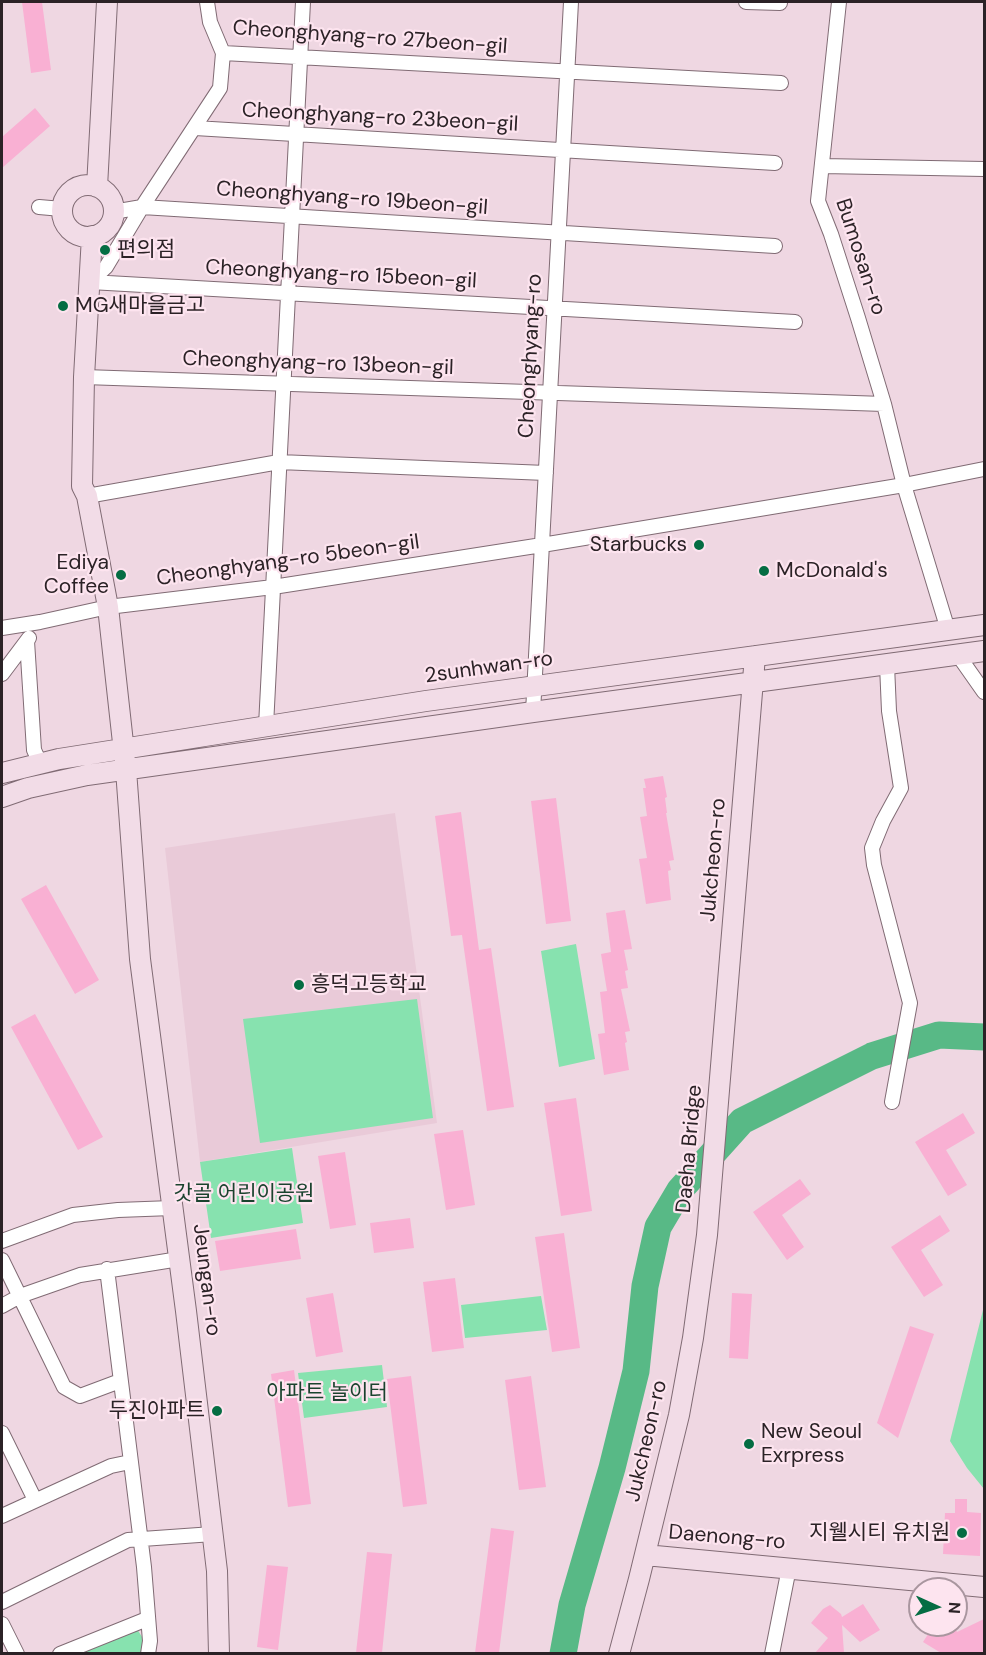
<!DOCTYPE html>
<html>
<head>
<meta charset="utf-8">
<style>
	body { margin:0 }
	#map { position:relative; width:986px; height:1655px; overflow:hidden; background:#efd7e2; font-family:"DM Sans",sans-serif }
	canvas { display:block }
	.frame { position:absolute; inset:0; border:3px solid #2b2226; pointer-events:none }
	.north { position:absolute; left:908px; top:1577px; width:60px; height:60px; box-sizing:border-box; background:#fde4ef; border:2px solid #a9969f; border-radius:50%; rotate:93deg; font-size:16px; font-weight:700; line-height:24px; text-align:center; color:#2b2226 }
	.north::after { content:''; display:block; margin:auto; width:21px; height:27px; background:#056d43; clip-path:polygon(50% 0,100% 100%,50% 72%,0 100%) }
</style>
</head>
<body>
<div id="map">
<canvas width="986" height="1655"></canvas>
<div class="frame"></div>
<div class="north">N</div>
</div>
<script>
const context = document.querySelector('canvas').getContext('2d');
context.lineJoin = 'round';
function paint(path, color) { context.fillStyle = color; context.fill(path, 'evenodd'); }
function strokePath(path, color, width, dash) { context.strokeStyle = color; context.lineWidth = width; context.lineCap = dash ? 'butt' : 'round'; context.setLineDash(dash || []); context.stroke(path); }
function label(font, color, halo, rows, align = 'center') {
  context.font = font + ' "DM Sans","Noto Sans KR",sans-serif'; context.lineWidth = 4.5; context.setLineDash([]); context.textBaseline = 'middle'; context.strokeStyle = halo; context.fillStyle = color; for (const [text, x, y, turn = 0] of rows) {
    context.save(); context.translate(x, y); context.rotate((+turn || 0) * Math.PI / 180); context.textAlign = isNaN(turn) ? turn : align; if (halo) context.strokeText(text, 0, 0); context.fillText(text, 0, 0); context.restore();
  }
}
paint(new Path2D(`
	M395 813 437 1123 200 1162 165 848Z`), '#e9cad8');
paint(new Path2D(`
	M576 944 595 1059 559 1067 541 951Z
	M417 999 433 1118 260 1143 243 1019Z
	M292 1148 303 1223 211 1238 200 1162Z
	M541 1296 547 1330 465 1338 461 1305Z
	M984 1306V1489L967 1468 950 1441Z
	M382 1365 387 1407 304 1418 298 1373Z
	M137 1629 144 1640 142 1653 80 1654Z`), '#87e2af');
strokePath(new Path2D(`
	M563 1654 572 1605 612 1468 636 1371 645 1286 658 1227 680 1190 742 1121 872 1056 939 1035 984 1037`), '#58b986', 27);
paint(new Path2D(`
	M22 2H42L51 70 31 73Z
	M35 108 50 126 2 168V137Z
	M663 776 667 797 665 798 667 813H666L674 860 669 861 671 870 668 871 671 900 646 904 639 859 647 858 640 817 647 816 643 788H646L644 779Z
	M556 798 571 921 546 924 531 801Z
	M461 812 479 950 491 948 514 1107 487 1111 462 935 451 936 435 816Z
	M46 885 99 980 75 994 21 899Z
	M625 910 632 949 624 950 628 970 625 971 628 988 621 989 630 1031 625 1032 627 1042 625 1043 629 1070 604 1075 598 1034 605 1033 600 992 607 991 601 954 611 952 606 913Z
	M35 1014 103 1137 78 1150 11 1027Z
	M576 1098 592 1211 561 1216 544 1103Z
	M963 1113 975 1133 946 1150 967 1185 948 1196 915 1142Z
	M463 1130 475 1205 446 1210 434 1134Z
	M345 1152 356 1225 330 1229 318 1156Z
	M800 1179 811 1194 782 1215 804 1247 787 1260 753 1212Z
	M940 1215 950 1231 921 1250 943 1285 924 1297 891 1247Z
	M410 1218 414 1248 374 1253 370 1223Z
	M296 1229 301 1259 220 1271 215 1241Z
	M564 1233 580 1348 552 1352 535 1237Z
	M455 1278 464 1348 432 1352 423 1282Z
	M333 1293 343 1352 316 1357 306 1298Z
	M732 1293 752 1294 748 1359 729 1358Z
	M910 1326 934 1334 898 1438 877 1423Z
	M294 1370 311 1504 288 1507 271 1374Z
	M411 1376 427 1504 403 1507 387 1379Z
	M531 1376 546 1487 519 1490 505 1380Z
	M955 1499H967V1512L981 1513 980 1556 943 1554 945 1513H955Z
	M491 1528 514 1531 499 1653H475Z
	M367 1552 392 1554 382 1653H356Z
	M267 1565 288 1567 278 1650 257 1647Z
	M863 1604 880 1630 860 1642 842 1625 844 1653H815L828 1638 811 1623 823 1609 830 1605 841 1614 842 1617Z
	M984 1619V1651L980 1653H941L923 1642 934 1625H954L957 1632Z`), '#f9b0d3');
const street = new Path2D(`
	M746 2 780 3
	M839 2 818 201 831 234 858 318 884 404 904 485 948 630
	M223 53 781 83
	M195 128 775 163
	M822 166 984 169
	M39 207 62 209
	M113 212 142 207 775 246
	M90 282 795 322
	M90 282 106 267 142 207 220 88 223 53 210 22 207 2
	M84 377 884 404
	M87 496 279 462 546 473
	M2 628 40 622 108 607 273 587 542 545 904 485 984 469
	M27 641 34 750 40 763
	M958 655 984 692
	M887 665 889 711 901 788 883 821 872 848 874 865 910 1003 892 1102
	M2 674 29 638
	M533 712 571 2
	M266 726 303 2
	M2 1241 73 1215 118 1210 172 1208
	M2 1260 64 1387 80 1396 120 1381
	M107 1269 144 1567 150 1641 148 1654
	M2 1306 20 1296 80 1275 179 1259
	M2 1433 35 1500
	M2 1516 111 1466 130 1462
	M2 1602 128 1540 213 1534
	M2 1624 17 1654
	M60 1654 147 1619
	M772 1654 789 1568`);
const secondary = new Path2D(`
	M62 211a26 26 0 1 1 52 0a26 26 0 1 1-52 0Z
	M97 187 107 2
	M92 236 84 377 82 486 87 496 108 607 126 770 140 959 186 1311 217 1571 219 1654
	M2 773 59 759 426 701 984 625
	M2 797 28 788 87 775 533 712 984 651
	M645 1555 984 1587
	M619 1654 639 1579 679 1415 693 1338 707 1235 755 656`);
strokePath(street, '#806b74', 16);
strokePath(secondary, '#806b74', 22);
strokePath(street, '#fff', 14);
strokePath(secondary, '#f2dce7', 20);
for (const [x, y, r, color] of [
	[105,250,6,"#056d43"],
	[63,306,6,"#056d43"],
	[699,545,6,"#056d43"],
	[764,571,6,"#056d43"],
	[121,575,6,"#056d43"],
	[299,985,6,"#056d43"],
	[217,1411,6,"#056d43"],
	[749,1444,6,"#056d43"],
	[962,1533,6,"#056d43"]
]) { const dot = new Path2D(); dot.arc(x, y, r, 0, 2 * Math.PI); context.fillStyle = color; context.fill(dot); strokePath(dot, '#fde4ef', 2); }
label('21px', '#2b2226', '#fde4ef', [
	["Cheonghyang-ro 27beon-gil",370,38,4],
	["Cheonghyang-ro 23beon-gil",380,118,3],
	["Cheonghyang-ro 19beon-gil",352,199,4],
	["Bumosan-ro",860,257,72],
	["Cheonghyang-ro 15beon-gil",341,275,3],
	["Cheonghyang-ro",531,356,-87],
	["Cheonghyang-ro 13beon-gil",318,364,2],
	["Cheonghyang-ro 5beon-gil",288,561,-8],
	["2sunhwan-ro",489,668,-8],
	["Jukcheon-ro",714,860,-85],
	["Daeha Bridge",690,1149,-85],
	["Jeungan-ro",206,1280,83],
	["Jukcheon-ro",647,1441,-77],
	["Daenong-ro",727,1538,5]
]);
label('21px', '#2b2226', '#fde4ef', [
	["편의점",117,250],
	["MG새마을금고",75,306],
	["Starbucks",687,545,"right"],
	["Ediya",109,563,"right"],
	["Coffee",109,587,"right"],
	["McDonald's",776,571],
	["흥덕고등학교",311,985],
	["두진아파트",205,1411,"right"],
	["New Seoul",761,1432],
	["Exrpress",761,1456],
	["지웰시티 유치원",950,1533,"right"]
], 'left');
label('21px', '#1a432e', '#fde4ef', [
	["갓골 어린이공원",244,1194],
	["아파트 놀이터",327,1393]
]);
</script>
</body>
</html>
